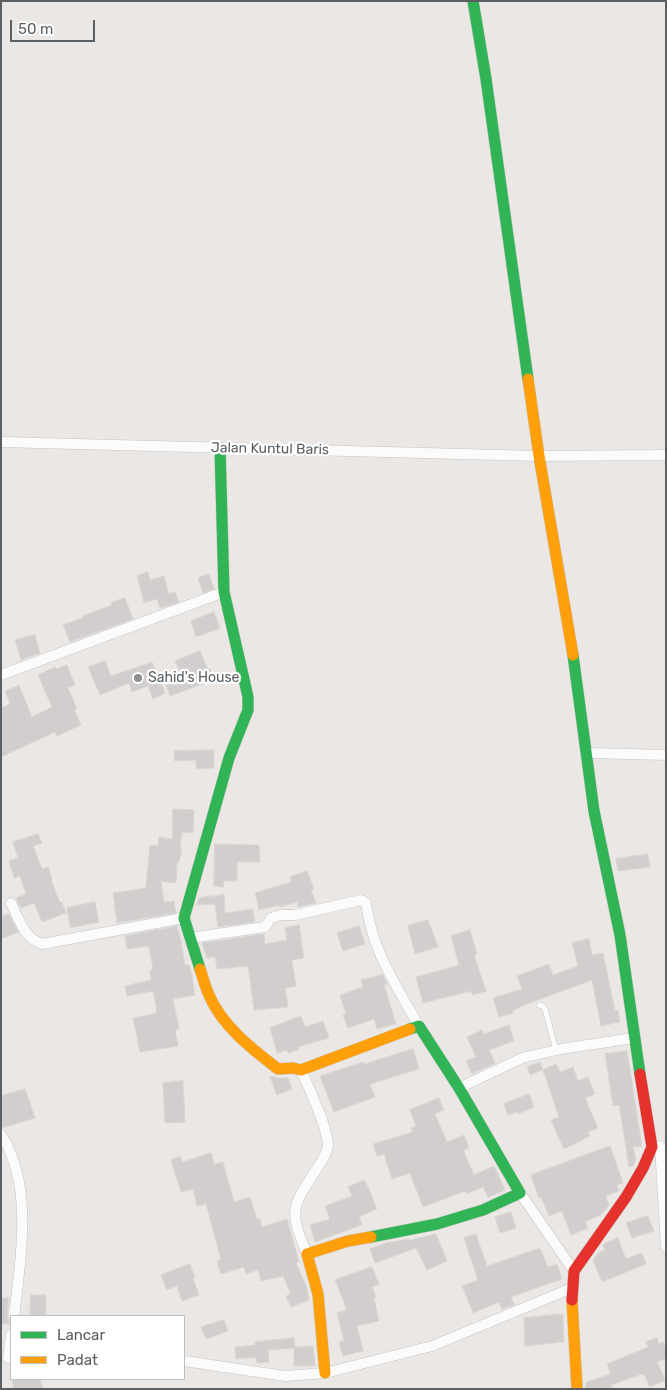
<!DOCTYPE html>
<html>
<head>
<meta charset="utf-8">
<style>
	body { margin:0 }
	#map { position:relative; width:667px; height:1390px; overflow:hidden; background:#eae7e4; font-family:Rubik,sans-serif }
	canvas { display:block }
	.frame { position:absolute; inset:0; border:2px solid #595f63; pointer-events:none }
	.legend { position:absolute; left:10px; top:1315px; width:175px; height:65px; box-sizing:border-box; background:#fff; border:1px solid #bdbfc1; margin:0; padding:6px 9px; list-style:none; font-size:15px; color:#595f63 }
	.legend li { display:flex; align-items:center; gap:10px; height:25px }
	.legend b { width:25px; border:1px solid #bdbfc1 }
	.scale { position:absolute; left:10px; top:20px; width:85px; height:22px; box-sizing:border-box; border:2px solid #595f63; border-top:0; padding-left:6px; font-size:15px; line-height:18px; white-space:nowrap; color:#595f63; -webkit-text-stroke:4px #fff; paint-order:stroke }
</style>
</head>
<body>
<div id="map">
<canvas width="667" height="1390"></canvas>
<div class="frame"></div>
<ul class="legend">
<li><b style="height:6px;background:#30b455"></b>Lancar</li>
<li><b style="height:6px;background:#ff9f0a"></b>Padat</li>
</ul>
<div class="scale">50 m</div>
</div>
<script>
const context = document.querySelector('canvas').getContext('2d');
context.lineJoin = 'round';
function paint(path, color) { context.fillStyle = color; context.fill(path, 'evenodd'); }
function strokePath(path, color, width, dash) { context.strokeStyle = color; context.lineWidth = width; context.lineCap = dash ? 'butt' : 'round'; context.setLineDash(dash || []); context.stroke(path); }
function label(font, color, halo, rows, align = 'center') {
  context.font = font + ' Rubik,sans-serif'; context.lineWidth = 4.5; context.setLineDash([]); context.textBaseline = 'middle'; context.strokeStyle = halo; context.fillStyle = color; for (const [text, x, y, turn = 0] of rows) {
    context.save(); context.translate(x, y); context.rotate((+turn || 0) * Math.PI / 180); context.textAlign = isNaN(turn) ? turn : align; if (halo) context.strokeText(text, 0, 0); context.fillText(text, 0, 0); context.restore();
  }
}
const building = new Path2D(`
	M148 572 150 580 164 576 169 594 175 592 179 602 160 608 157 599 144 603 137 576Z
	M209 574 214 589 203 593 198 578Z
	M125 598 133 619 70 642 63 625 83 618V616L112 605 111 603Z
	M214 612 220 628 196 637 191 621Z
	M35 635 40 653 21 660 15 640Z
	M200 651 208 669H210L214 680 170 696 166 685 183 679 175 661Z
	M105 661 111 676 152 662 165 693 153 699 148 686 132 692 129 683 100 695 88 667Z
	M67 665 75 685 68 688 77 709 74 710 81 725 57 736 55 732 1 757V708L10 704 5 691 19 685 32 717 52 707 38 675 55 667 56 669Z
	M214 750V768L196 769V760L175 761 174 751Z
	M173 809 194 810 193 833 182 832 180 849H182L179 862H178L177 864 176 883 161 881 164 902 174 901 176 913 117 923 113 893 146 888 150 845 158 846 159 837 172 839Z
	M38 834 42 843 33 846 42 869 48 867 52 879 51 880 60 903 62 902 66 913 42 922 34 903 21 908 16 898 26 894 20 876 14 878 9 861 18 858 13 842Z
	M215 844 259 845 260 862H237V881H223L224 887 214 886Z
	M648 854 650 867 618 871 616 859Z
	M307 871 314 889 311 890 316 903 298 907 297 902 280 907 279 905 259 910 255 893 291 882 290 877Z
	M224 895 225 913 253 909 255 922 218 927 215 904 197 905 199 898Z
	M95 902 99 922 70 928 67 908Z
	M9 914 18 932 1 939V917Z
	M428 920 438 947 415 954 408 926Z
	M299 925 304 958 292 960 296 986 285 988 288 1007 254 1010 248 966 217 969 215 957 207 958 202 943 264 934 265 944 287 940 285 928Z
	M177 926 181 941 185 965H189L191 970 195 995 173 999 179 1029 175 1030 178 1046 140 1052 133 1018 157 1013 153 991 127 996 125 986 151 980 150 970 153 969 149 946 127 949 125 936Z
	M359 926 365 944 343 951 337 933Z
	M470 930 477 954 474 955 486 991 473 995 471 991 423 1003 416 977 459 965 451 936Z
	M589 939 592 955 603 953 615 1011 618 1010 620 1022 601 1026 592 980 524 1005 512 1011 513 1013 499 1017 493 998 522 989 517 976 549 964 553 975 578 966 572 943Z
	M383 975 387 984 384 985 396 1024 377 1029 374 1019 348 1028 343 1015 346 1014 340 995 363 987 361 980Z
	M301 1016 305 1027 323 1021 329 1038 298 1047 299 1049 288 1053 287 1050 277 1053 270 1028Z
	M509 1025 514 1041 489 1050 495 1063 472 1074 466 1061 476 1057 467 1037 482 1030 484 1034Z
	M413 1049 419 1069 370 1084 375 1097 334 1112 320 1076 363 1062 364 1064Z
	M627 1051 642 1146 633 1147 636 1160 633 1166 629 1167 619 1105 613 1106 605 1054Z
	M540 1062 543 1070 556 1064 560 1072 573 1067 578 1081 588 1077 595 1094 585 1098 598 1128 588 1132 590 1136 564 1149 551 1120 559 1117 543 1070 530 1075 527 1067Z
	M270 1076 279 1078H288L292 1089 277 1095Z
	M183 1081 185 1122 165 1123 163 1083Z
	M25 1089 35 1118 1 1128V1096Z
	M529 1094 534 1107 518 1114 517 1112 508 1115 504 1104Z
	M439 1098 444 1110 435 1114 447 1142 464 1135 469 1148 463 1150 474 1175 494 1166 505 1190 488 1197 483 1187 466 1194 465 1191 423 1207 410 1173 392 1179 384 1154 377 1156 373 1144 413 1132 411 1128 416 1126 410 1110Z
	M610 1146 623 1183 617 1185 619 1191 606 1196 609 1205 602 1214 585 1222 588 1228 571 1235 562 1211 549 1216 541 1197 539 1198 531 1175Z
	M211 1153 214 1164 223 1162 234 1202 250 1197 257 1219H260L262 1227 287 1219 299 1262 296 1263 306 1285 309 1300 291 1307 286 1296 291 1294 283 1276 261 1281 258 1270 246 1274 244 1267 221 1274 217 1261 221 1260 206 1204 197 1206 193 1189 181 1192 171 1160 180 1156 182 1162Z
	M365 1180 377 1209 359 1217 362 1225 315 1242 310 1225 330 1219 325 1206 352 1196 348 1187Z
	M511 1212 516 1228 500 1233 495 1217Z
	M648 1216 654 1231 632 1238 626 1223Z
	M436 1234 447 1261 427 1270 416 1248 375 1263 370 1249 386 1243 409 1239 410 1240Z
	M476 1234 487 1266 540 1248 548 1267 557 1264 562 1279 511 1297 514 1305 502 1309 499 1302 473 1313 462 1286 478 1280 464 1238Z
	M618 1238 626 1259 642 1253 646 1264 602 1282 593 1260 598 1253 605 1250 603 1246 604 1244Z
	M190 1264 195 1277 193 1278 199 1295 182 1301 177 1286 167 1290 161 1275Z
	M372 1267 379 1284 372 1287 376 1297 374 1298 379 1321 357 1326 363 1351 343 1356 339 1342 344 1341 337 1313 347 1310 335 1280Z
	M31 1295H46V1316H30Z
	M1 1298H9L7 1316 10 1324H1Z
	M563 1314 564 1342 525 1346 524 1318Z
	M224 1320 228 1331 206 1339 201 1327Z
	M294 1338 295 1347 313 1346 315 1366H294V1348L268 1350 269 1362 257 1363 256 1357 236 1359 235 1347 255 1345V1342Z
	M657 1338 659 1344 663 1342 666 1350V1358L657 1362 665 1380 650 1387 644 1374H642L611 1385 612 1389H586V1382L611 1374 607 1364 648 1347 646 1342Z
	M12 1379H40L43 1389H14Z`);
paint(building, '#d1cecd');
strokePath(building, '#dad6d3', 1);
const lane = new Path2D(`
	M539 1005 543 1006 545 1009 556 1050`);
const street = new Path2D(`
	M1 442 539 456 666 455
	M1 675 224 592
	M587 753 666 755
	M11 903C19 919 24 938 42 944L184 918
	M190 938 265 927 271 918 281 915H295L361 900 366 903C372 951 396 985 419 1026
	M301 1070C309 1088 328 1128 328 1146 327 1153 322 1161 318 1167 292 1207 288 1208 307 1254
	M459 1088 522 1058 561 1049 634 1038
	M1 1135C5 1140 8 1146 10 1152 31 1199 20 1266 14 1316
	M660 1146 666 1246
	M520 1193 574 1271
	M8 1358 11 1335
	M184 1361 285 1376 325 1373 432 1346 572 1288`);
const fast = new Path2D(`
	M473 1 486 79 528 379
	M573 655 594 811 620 935 640 1074
	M200 969 184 918 229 758 248 710V697L224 592 220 448
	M371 1237 437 1224 483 1210 520 1193 459 1088 419 1026 410 1029`);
const slow = new Path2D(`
	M528 379 539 456 573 655
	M200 969C203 977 205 987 209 995 222 1026 252 1049 278 1069L293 1068 301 1070 410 1029
	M572 1300 577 1389
	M325 1373 318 1294 307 1254 348 1241 371 1237`);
const jam = new Path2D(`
	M572 1300 574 1271 626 1197 643 1168 652 1147 640 1074`);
strokePath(lane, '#c5c5c5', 6);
strokePath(street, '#c5c5c5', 11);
strokePath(fast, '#c6c6c6', 12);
strokePath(slow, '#c6c6c6', 12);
strokePath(jam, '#c6c6c6', 12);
strokePath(lane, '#fcfbfb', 5);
strokePath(street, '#fcfbfb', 10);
strokePath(fast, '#30b455', 11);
strokePath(slow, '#ff9f0a', 11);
strokePath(jam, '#e5322d', 11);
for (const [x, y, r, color] of [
	[138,678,5,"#8c8f90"]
]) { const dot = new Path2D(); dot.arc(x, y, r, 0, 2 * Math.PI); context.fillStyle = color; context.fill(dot); strokePath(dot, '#fff', 2); }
label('14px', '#595f63', '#fff', [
	["Jalan Kuntul Baris",270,449,1]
]);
label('14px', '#595f63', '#fff', [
	["Sahid's House",148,678]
], 'left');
</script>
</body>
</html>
